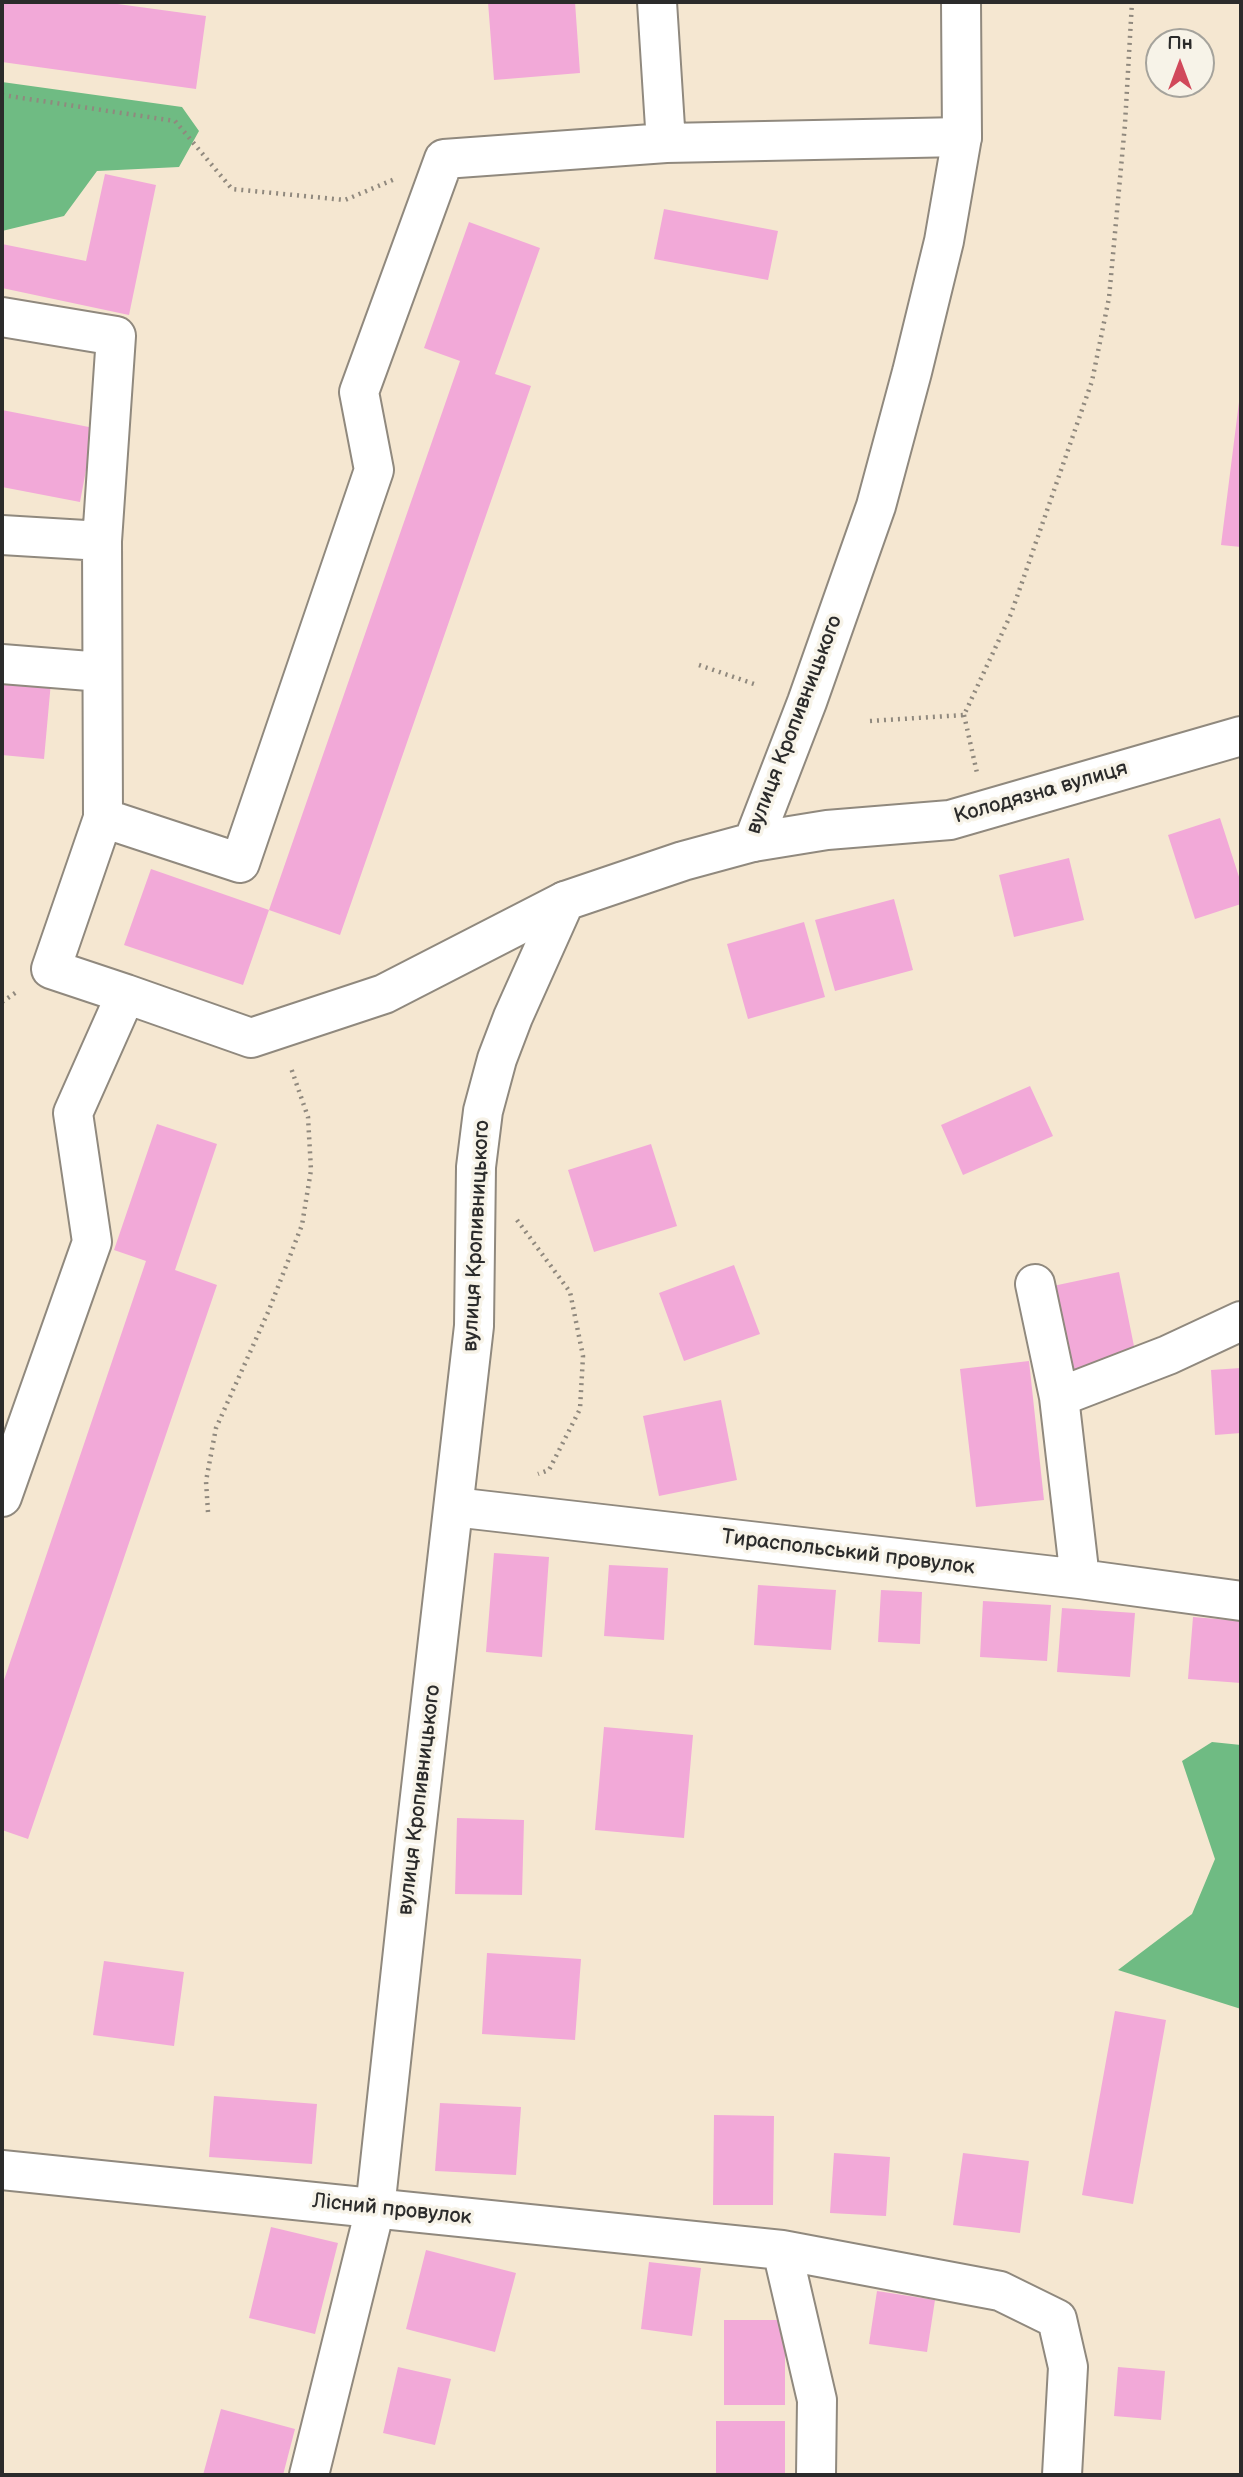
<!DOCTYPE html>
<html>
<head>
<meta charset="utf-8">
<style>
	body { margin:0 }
	#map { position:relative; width:1243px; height:2477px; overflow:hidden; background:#f5e7d1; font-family:"Balsamiq Sans",sans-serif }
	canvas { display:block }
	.frame { position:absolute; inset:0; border:4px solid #2b2b2b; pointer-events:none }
	.north { position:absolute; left:1145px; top:28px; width:70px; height:70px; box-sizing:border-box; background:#f7f3e8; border:2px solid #a5a39c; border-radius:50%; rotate:0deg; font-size:19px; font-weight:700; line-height:28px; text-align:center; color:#2b2b2b }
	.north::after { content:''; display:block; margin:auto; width:24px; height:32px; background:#d1495b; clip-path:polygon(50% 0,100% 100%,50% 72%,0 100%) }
</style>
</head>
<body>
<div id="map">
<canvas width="1243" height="2477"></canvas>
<div class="frame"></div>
<div class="north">Пн</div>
</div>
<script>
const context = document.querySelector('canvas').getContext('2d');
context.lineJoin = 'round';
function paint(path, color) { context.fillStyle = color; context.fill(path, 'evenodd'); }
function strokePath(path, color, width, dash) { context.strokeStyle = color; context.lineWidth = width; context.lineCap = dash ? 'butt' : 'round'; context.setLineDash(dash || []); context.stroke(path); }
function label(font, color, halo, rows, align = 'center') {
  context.font = font + ' "Balsamiq Sans",sans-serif'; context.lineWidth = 7; context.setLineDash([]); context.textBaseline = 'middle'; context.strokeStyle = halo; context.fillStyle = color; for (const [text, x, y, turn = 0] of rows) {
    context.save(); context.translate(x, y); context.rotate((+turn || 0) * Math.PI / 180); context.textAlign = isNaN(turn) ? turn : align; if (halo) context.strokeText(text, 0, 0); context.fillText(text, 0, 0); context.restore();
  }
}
paint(new Path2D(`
	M2 82 182 107 199 131 179 167 97 171 64 216 2 231Z
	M1212 1742 1241 1745V2009L1118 1970 1192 1914 1215 1859 1182 1761Z`), '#6fbb83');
paint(new Path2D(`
	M2 2H103L206 16 196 89 2 62Z
	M488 2H575L580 73 494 80Z
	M105 174 156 185 129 315 2 288V244L86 261Z
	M664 209 778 231 768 280 654 259Z
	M469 222 540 248 495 374 531 386 340 935 269 910 243 985 124 945 151 869 269 910 460 361 424 348Z
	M1240 394H1241V547L1221 545Z
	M2 410 94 428 80 502 2 487Z
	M2 677 51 682 44 759 2 755Z
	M1220 818 1241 883V904L1195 919 1168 835Z
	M1069 858 1084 920 1014 937 999 875Z
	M894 899 913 970 835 991 815 920Z
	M804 922 825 997 748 1019 727 944Z
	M1030 1086 1053 1136 963 1175 941 1125Z
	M157 1124 217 1144 175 1270 217 1285 28 1839 2 1830V1686L146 1261 114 1250Z
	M651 1144 677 1226 594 1252 568 1170Z
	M734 1265 760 1334 684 1361 659 1293Z
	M1119 1272 1137 1361 1071 1374 1053 1286Z
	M1029 1361 1044 1500 976 1507 960 1369Z
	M1241 1368V1433L1215 1435 1211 1370Z
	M721 1400 737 1480 659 1496 643 1416Z
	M494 1553 549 1557 542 1657 486 1652Z
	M609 1565 668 1568 664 1640 604 1636Z
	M758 1585 836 1590 831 1650 754 1645Z
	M881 1590 922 1592 920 1644 878 1642Z
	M983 1601 1051 1605 1047 1661 980 1657Z
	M1062 1608 1135 1613 1130 1677 1057 1672Z
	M1193 1617 1241 1621V1683L1188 1679Z
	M604 1727 693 1735 684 1838 595 1830Z
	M457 1818 524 1820 522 1895 455 1894Z
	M487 1953 581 1959 575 2040 482 2034Z
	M104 1961 184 1972 174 2046 93 2035Z
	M1115 2011 1166 2020 1133 2204 1082 2195Z
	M214 2096 317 2104 312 2164 209 2157Z
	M440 2103 521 2107 516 2175 435 2171Z
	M714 2115 774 2116 773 2205H713Z
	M834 2153 890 2157 886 2216 830 2213Z
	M963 2153 1029 2161 1020 2233 953 2225Z
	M271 2227 338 2243 315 2334 249 2318Z
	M426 2250 516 2273 495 2352 406 2329Z
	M649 2262 701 2268 692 2336 641 2329Z
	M877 2291 935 2300 927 2352 869 2344Z
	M724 2320H785V2405H724Z
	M398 2367 451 2379 435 2445 383 2433Z
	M1118 2367 1165 2371 1161 2420 1114 2416Z
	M221 2409 295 2429 283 2475H203Z
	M716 2421H785V2475H716Z`), '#f2a9d8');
const minor = new Path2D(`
	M657 2 666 143
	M2 317 116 336 102 541 103 818
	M2 535 102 541
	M2 664 102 672
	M753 842 827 830 950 820 1241 736
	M126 994 51 969 103 818 240 863 374 470 359 392 444 159 666 143 962 137
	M1035 1284 1059 1397 1080 1579
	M1059 1397 1168 1355 1241 1321
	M2 1497 92 1242 73 1113 126 994 251 1038 384 994 565 901
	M454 1507 1080 1579 1241 1601
	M2 2170 782 2250 1000 2291 1057 2319 1068 2367 1062 2475
	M782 2250 817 2400 816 2475`);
const major = new Path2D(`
	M309 2475 375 2209 415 1840 474 1326 476 1167 483 1111 497 1059 513 1017 565 901 683 861 753 842 807 702 876 506 912 372 944 241 962 137 961 2`);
strokePath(minor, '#90897e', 42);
strokePath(major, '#90897e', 42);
strokePath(new Path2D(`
	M2 95 175 121 232 189 345 200 395 179
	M699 665 757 685
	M964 715 977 773
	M870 721 964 715 1011 614 1092 381 1109 298 1125 124 1132 2
	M2 1002 18 991
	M517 1220 570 1292 583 1356 580 1409 549 1470 538 1474
	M208 1512 206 1481 216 1428 269 1310 302 1225 311 1170 308 1117 291 1068`), '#90897e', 4.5, [2, 5]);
strokePath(minor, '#fff', 38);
strokePath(major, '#fff', 38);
label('21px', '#2b2b2b', '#f7f3e8', [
	["вулиця Кропивницького",795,725,-69],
	["Колодязна вулиця",1041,793,-16],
	["вулиця Кропивницького",477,1236,-87],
	["Тираспольський провулок",848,1553,7],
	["вулиця Кропивницького",420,1800,-83],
	["Лісний провулок",392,2210,6]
]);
</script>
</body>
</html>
